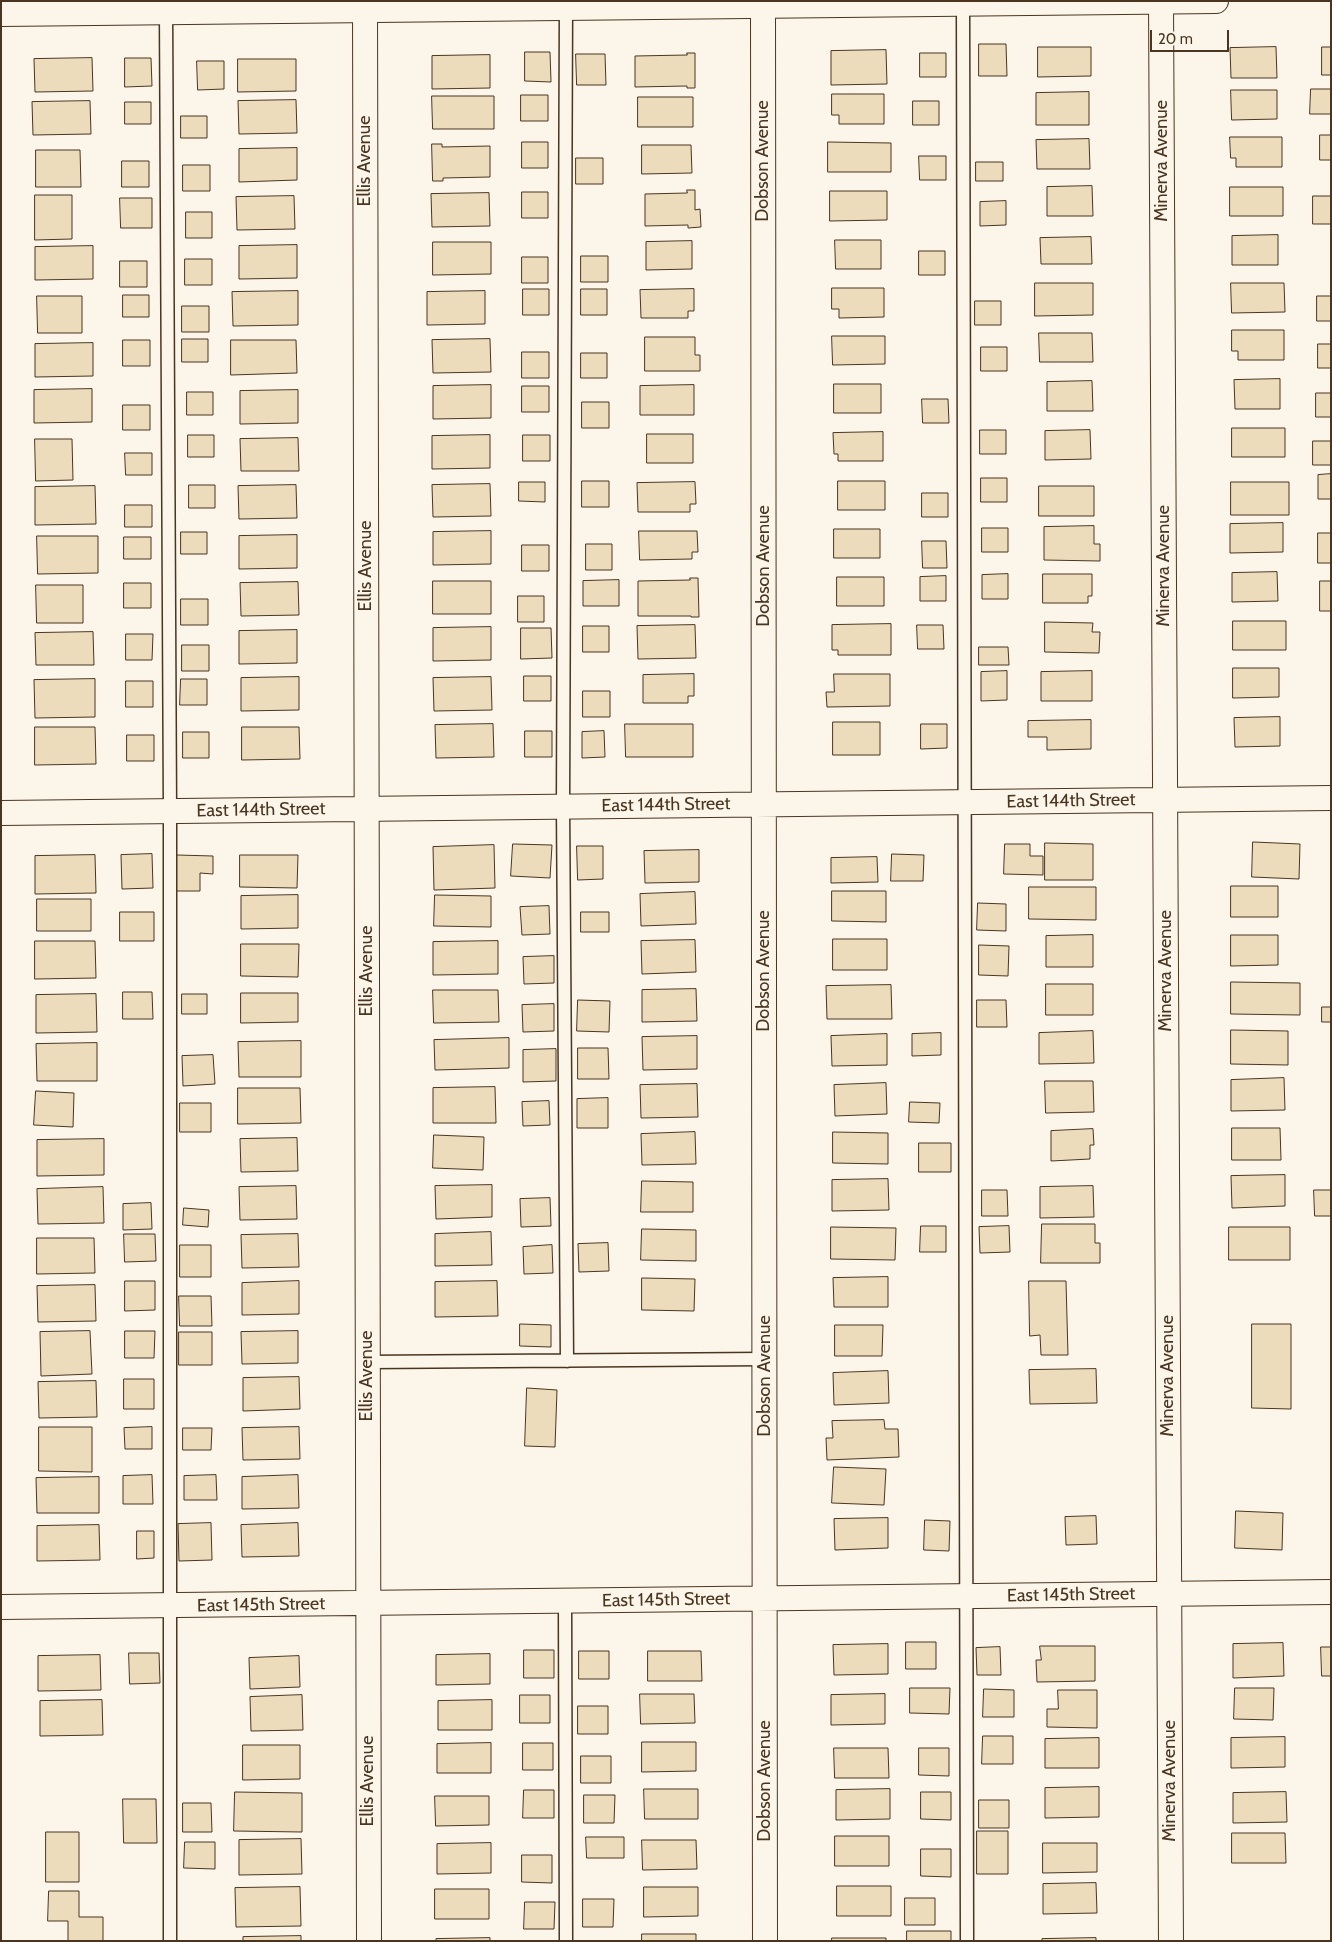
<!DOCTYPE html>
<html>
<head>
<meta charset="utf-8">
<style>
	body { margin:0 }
	#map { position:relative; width:1332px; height:1942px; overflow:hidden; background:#fbf6e9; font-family:Cabin,sans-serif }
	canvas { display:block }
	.frame { position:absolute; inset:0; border:2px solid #4a3520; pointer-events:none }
	.scale { position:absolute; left:1150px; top:30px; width:79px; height:22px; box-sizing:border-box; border:2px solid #4a3520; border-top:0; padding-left:6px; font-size:15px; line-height:18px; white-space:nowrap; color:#4a3520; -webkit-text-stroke:4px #fbf6e9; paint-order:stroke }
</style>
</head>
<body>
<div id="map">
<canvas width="1332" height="1942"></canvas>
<div class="frame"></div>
<div class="scale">20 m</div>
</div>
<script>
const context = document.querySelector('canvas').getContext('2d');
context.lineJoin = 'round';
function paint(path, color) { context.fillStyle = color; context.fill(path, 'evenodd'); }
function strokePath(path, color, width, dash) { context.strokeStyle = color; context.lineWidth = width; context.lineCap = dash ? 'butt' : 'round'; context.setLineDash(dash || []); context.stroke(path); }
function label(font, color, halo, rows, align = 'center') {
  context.font = font + ' Cabin,sans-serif'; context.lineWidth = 4; context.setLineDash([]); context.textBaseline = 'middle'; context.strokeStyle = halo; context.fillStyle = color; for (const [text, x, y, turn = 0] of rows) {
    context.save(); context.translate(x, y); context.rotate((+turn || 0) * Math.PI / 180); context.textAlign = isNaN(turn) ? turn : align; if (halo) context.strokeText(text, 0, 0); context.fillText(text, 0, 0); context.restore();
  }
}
const building = new Path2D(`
	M979 44H1006L1007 76H979Z
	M1038 47H1091V76L1038 77Z
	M1276 47 1277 78H1231L1230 48Z
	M1322 47H1331V75H1322Z
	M886 50 887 84 831 85V51Z
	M525 52H550L551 82 525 81Z
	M687 53H695V88H687V86L635 87V56L687 55Z
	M920 53H946V77H920Z
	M576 54H605L606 85H577Z
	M490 55V88L432 89V56Z
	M92 58 93 91 35 92 34 59Z
	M125 58H151L152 86 125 87Z
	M238 59H296V91L238 92Z
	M197 61H224V89L198 90Z
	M1311 89H1331V114H1310Z
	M1231 90H1277V119L1232 120Z
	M1089 92V125H1036V93Z
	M832 94H884V124H839V115H832Z
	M521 95H548V121H521Z
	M432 96H494V129H433Z
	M638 97H693V127H638Z
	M296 100 297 133 239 134 238 101Z
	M90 101 91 134 33 135 32 102Z
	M913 101H939V125H913Z
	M125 102H151V124H125Z
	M181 116H207V138H181Z
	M1320 135H1331V160H1320Z
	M1230 137H1282V167H1236V158H1231Z
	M1089 139 1090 169H1037L1036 140Z
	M522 142H548V168H522Z
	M828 142 891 143V172H828Z
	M432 144H442V147L490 146V177L443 178V181H433Z
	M642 145H691L692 173 642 174Z
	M297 148V180L239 182V149Z
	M36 150H80L81 187H36Z
	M919 156H946V180H920Z
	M576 158H603V184H576Z
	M122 161H149V187H122Z
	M976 162H1003V181H976Z
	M183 165H210V191H183Z
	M1092 186 1093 216H1047V187Z
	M1230 187H1283V216H1230Z
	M687 190H695V210L700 209 701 227 688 228V225L645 226V194L687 193Z
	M830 191H887V220L830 221Z
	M522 192H548V218H522Z
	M489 193 490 226 432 227 431 194Z
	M35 195H72V239L35 240Z
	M294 196 295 229 237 230 236 197Z
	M1313 196H1331V224H1313Z
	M120 198H152V228H121Z
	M1006 201V225L980 226V202Z
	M186 212H212V238H186Z
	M1278 235V265H1232V236Z
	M1091 237 1092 264H1041L1040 238Z
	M835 240H881V269H836Z
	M692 241V269L646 270V242Z
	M433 242H491V274L433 275Z
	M297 245V278L239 279V246Z
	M93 246V279L35 280V247Z
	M919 251H945V275H919Z
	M581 256H608V282H581Z
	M522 257H548V283H522Z
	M185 259H212V285H185Z
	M120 261H147V287H120Z
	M1035 283H1093V315L1035 316Z
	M1231 283H1284L1285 312 1232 313Z
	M832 288H884V317L839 318V309H832Z
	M523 289H549V315H523Z
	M581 289H607V315H581Z
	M694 289V311H688V318H641L640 290Z
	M298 291V325L233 326 232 292Z
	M485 291V324L427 325V292Z
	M123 295H149V317H123Z
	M37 296H82V333H38Z
	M1317 296H1331V321H1317Z
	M975 301H1001V325H975Z
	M182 306H209V332H182Z
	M1232 330H1284V360H1238V351H1232Z
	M1039 333H1092L1093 362H1040Z
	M832 336H885V364L833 365Z
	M645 337H695V355H700V371H645Z
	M182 339H208V362H182Z
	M490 339 491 372 433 373 432 340Z
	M123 340H150V366H123Z
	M231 340H296L297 373 231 375Z
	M93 343V376L35 377V344Z
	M1318 344H1331V368H1318Z
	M981 347H1007V371H981Z
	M522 352H549V378H522Z
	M581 353H607V378H581Z
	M1280 379V409H1235L1234 380Z
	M1092 381 1093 411H1047V382Z
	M834 384H881V413H834Z
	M491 385V418L433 419V386Z
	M694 385V415H640V386Z
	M522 386H549V412H522Z
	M92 389V422L34 423V390Z
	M298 390V423L240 424V391Z
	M187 392H213V415H187Z
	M1316 393H1331V417H1316Z
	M922 399H948L949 423H923Z
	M582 402H609V428H582Z
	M123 405H150V430H123Z
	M1232 428H1285V457H1232Z
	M980 430H1006V454H980Z
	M1090 430 1091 459 1045 460V431Z
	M883 432V461H838V454H834L833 433Z
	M647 434H693V463H647Z
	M188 435H214V457H188Z
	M490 435V468L432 469V436Z
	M523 435H550V461H523Z
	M298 438 299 471H241L240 439Z
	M35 439H72L73 480 36 481Z
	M1313 441H1331V465H1313Z
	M125 453H152V475H126Z
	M1331 474V499H1318V475Z
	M981 478H1007V502H981Z
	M582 481H609V507H582Z
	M838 481H885V510H838Z
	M519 482H545V502L519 501Z
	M695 482 696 504H690V512H638L637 483Z
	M1231 482H1289V515H1231Z
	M490 484 491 516 433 517 432 485Z
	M189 485H215V508H189Z
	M296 485 297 518 239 519 238 486Z
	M95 486 96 524 35 525V487Z
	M1039 486H1094V516H1039Z
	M922 493H948V517H922Z
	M125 505H152V527H125Z
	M1283 523V552L1230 553V524Z
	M1094 526V544H1100V561L1044 560V527Z
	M982 528H1008V552H982Z
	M834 529H880V558H834Z
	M491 531V564L433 565V532Z
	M639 531H697L698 552H692V559L640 560Z
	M181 532H207V554H181Z
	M1318 533H1331V563H1318Z
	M297 535V568L239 569V536Z
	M37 536H98V573L38 574Z
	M124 537H151V559H124Z
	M922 541H946L947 568H923Z
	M586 544H612V570H586Z
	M522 545H549V571H522Z
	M1277 572 1278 601 1232 602V573Z
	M1008 574V599H982V575Z
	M1043 574H1092V596H1088V603H1043Z
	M946 576V601H920V577Z
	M837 577H884V606H837Z
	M690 578H698L699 617H691V616H638V581L690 580Z
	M619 580V606H583V581Z
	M433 581H491V614H433Z
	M1320 581H1331V611H1320Z
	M298 582 299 615 241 616 240 583Z
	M124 583H151V608H124Z
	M36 585H83V623H37Z
	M518 596H544V622H518Z
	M181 599H208V625H181Z
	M1233 621H1286V650H1233Z
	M1045 622 1093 623 1092 632H1100L1099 653 1045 652Z
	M891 624V655H838V650H832V625Z
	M695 625 696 658 638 659 637 626Z
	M917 625H943L944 649H918Z
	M583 626H609V652H583Z
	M491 627V660L433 661V628Z
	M521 628H551L552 658 521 659Z
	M297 630V663L239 664V631Z
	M93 632 94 665H36L35 633Z
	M126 634H153L152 660H126Z
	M182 645H209V671H182Z
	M979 647H1008L1009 665H979Z
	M1233 668H1279V697L1233 698Z
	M1007 671V700L981 701V672Z
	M1092 671V701H1041V672Z
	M694 674V696H688V703H643V675Z
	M834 674H890V706L827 707 826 692H834Z
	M524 676H551V701H524Z
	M299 677V710L241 711V678Z
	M491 677 492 710 434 711 433 678Z
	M95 679V717L35 718 34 680Z
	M181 679H207V705H180Z
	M126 681H153V707H126Z
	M583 691H610V717H583Z
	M1280 717V746L1235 747 1234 718Z
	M1091 720V749L1047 750V737H1028V721Z
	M833 722H880V755H833Z
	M493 724 494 757 436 758 435 725Z
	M625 724H693V757H626Z
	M921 724H947V748L921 749Z
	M35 727H95L96 764 35 765Z
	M242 727H299L300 759 242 760Z
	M525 731H552V757H525Z
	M604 731 605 757 582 758V732Z
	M183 732H209V758H183Z
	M127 735H154V761H127Z
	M1253 842 1300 844 1299 879 1252 877Z
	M1045 843 1093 844V880H1045Z
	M513 844 552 845 550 878 511 876Z
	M1005 844H1030V856H1043V875L1004 874Z
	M494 845 495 888 434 890 433 847Z
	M577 846H603V879L578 880Z
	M699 850V882L645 883 644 851Z
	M152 854 153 888 122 889 121 855Z
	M892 854 924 855 923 881H891Z
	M95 855 96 893 35 894V856Z
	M177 855 213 856V874L200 873V891H176Z
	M240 855H298L297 888 240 887Z
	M877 857 878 882 831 883V858Z
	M1231 886H1278V917H1231Z
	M1029 887H1096V920L1029 919Z
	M832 891H886V922L832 921Z
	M695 892 696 924 641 926 640 894Z
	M298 895V928L241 929V896Z
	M435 895 491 896V927L434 926Z
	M37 899H91V931H37Z
	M978 903 1006 904V931L977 930Z
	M549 906 550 934 522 935 520 907Z
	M120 912H154V941H120Z
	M581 912H609V932H581Z
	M1093 935V967H1046V936Z
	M1231 935H1278V965L1231 966Z
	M833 939H887V970H833Z
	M695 940 696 972 642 974 641 941Z
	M35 941H95L96 978 35 979Z
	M498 941V974L433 975V942Z
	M241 944H299L298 977 241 976Z
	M979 945 1009 946 1008 976 979 975Z
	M554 956V983L524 984 523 957Z
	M1231 982 1300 983V1015L1231 1014Z
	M1046 984H1093V1015H1046Z
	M891 985 892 1019H827L826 986Z
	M696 989 697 1021 642 1022V990Z
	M433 990H498L499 1022 434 1023Z
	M123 992H152L153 1019H123Z
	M241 993H298V1022L241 1023Z
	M96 994 97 1032 36 1033V995Z
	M182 994H207V1014H182Z
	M578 1000 610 1001 609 1032 577 1031Z
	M977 1000H1006L1007 1027H977Z
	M554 1004V1031L523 1032 522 1005Z
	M1322 1007H1331V1022H1322Z
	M1231 1030 1288 1031V1065L1231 1064Z
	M1093 1031 1094 1063 1039 1064V1033Z
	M941 1033V1055L912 1056V1034Z
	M887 1034V1065L832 1066 831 1036Z
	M697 1036V1069L643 1070 642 1037Z
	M509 1038V1068L435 1070 434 1040Z
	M301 1041V1077H239L238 1042Z
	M97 1043V1081H37L36 1044Z
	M578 1048H608L609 1079H578Z
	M556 1049V1081L523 1082V1050Z
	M213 1055 215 1084 183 1086 182 1056Z
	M1284 1078 1285 1110 1231 1111V1080Z
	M1045 1081H1093L1094 1112 1046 1113Z
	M886 1083 887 1114 835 1116 834 1085Z
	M697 1084 698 1117 641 1118 640 1085Z
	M495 1087 496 1123H433V1088Z
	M238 1088H300L301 1123 238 1124Z
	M36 1091 74 1093 73 1127 34 1125Z
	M608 1098V1128H577V1099Z
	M549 1101 550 1125 523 1126 522 1102Z
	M910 1102 940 1103 939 1123 909 1122Z
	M180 1103H211V1132H180Z
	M1232 1128H1280L1281 1160H1232Z
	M1093 1129 1094 1145H1090V1159L1051 1161V1131Z
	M695 1132 696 1164 642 1165 641 1134Z
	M833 1132 888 1133V1164L833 1163Z
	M434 1135 484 1137 483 1170 433 1168Z
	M297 1138 298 1171 241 1172 240 1139Z
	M104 1139V1175L37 1176V1140Z
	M919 1143H951V1172H919Z
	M1285 1175V1206L1232 1208 1231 1176Z
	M888 1179 889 1210 832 1211V1180Z
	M642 1181 693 1182V1212H641Z
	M492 1185V1217L436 1219 435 1186Z
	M296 1186 297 1219 240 1220 239 1187Z
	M1093 1186 1094 1217 1040 1218V1187Z
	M103 1187 104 1223 38 1224 37 1189Z
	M982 1190H1007L1008 1216H982Z
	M1314 1190H1331V1216H1315Z
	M550 1198 551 1226 521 1227 520 1199Z
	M151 1203 152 1229 123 1230V1204Z
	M184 1208 209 1210 208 1227 183 1225Z
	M1042 1224H1095V1243H1100V1263H1041Z
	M921 1226H946V1252H920Z
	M1009 1226 1010 1252 980 1253 979 1227Z
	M831 1227 896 1228 895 1260 831 1259Z
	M1229 1227H1290V1260H1229Z
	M642 1229 696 1230V1261L641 1260Z
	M491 1232 492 1265 435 1266V1234Z
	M124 1234H155L156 1261 125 1262Z
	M298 1234 299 1267 242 1268 241 1235Z
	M37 1238H94L95 1273 37 1274Z
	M608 1243 609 1271 579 1272 578 1244Z
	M180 1245H211V1277H180Z
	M552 1245 553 1273 524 1274 523 1247Z
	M888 1277V1307H834L833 1278Z
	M642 1278 695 1279 694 1311 642 1310Z
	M125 1281H155V1310L125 1311Z
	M299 1281V1314L242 1315V1283Z
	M497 1281 498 1316 435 1317V1282Z
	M1029 1281H1066L1068 1355H1041L1040 1335 1030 1336Z
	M95 1285 96 1321 38 1322 37 1286Z
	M179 1296H211L212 1326H180Z
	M520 1324 551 1325V1347L520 1346Z
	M1252 1324H1291V1409L1252 1408Z
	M835 1325H883L882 1356H835Z
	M90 1331 92 1374 41 1376 40 1332Z
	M125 1331H155L154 1358H125Z
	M298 1331V1363L242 1364 241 1332Z
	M179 1332H212V1365H179Z
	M1096 1369 1097 1403 1030 1404 1029 1370Z
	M888 1371 889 1403 834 1405 833 1373Z
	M299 1377 300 1409 243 1411V1378Z
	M124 1379H154V1409H124Z
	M96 1381 97 1417 39 1418 38 1382Z
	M527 1388 557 1390 555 1447 525 1446Z
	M884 1420 885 1429H898L899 1457 827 1460 826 1438H833L832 1421Z
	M39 1427H92V1472L39 1471Z
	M152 1427V1449H125L124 1428Z
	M299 1427 300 1459 243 1460 242 1428Z
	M183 1428H212L211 1450H183Z
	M834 1467 886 1469 884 1505 832 1503Z
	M152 1475 153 1504H123V1476Z
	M216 1475 217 1500H184V1476Z
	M298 1475 299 1508 242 1509V1477Z
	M99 1477V1513H37L36 1478Z
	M1236 1511 1283 1513 1282 1550 1235 1548Z
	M1096 1516 1097 1544 1066 1545 1065 1517Z
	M888 1518V1548L835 1550 834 1519Z
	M925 1520 950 1521 949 1551 924 1550Z
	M211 1523 212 1560 179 1561 178 1524Z
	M298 1523 299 1556 242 1557 241 1525Z
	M99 1525 100 1560 37 1561V1526Z
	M137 1531H154V1558L137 1559Z
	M906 1642H936V1669H906Z
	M1283 1643 1284 1676 1233 1678V1644Z
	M888 1644V1674L834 1675 833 1645Z
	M1040 1646H1095V1681L1037 1682 1036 1660H1041Z
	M1000 1647 1001 1675H977L976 1648Z
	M1321 1647H1331V1676H1322Z
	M524 1650H554V1678H524Z
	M579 1651H609V1679H579Z
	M648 1651H701L702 1681H648Z
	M129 1653H159L160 1683 130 1684Z
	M490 1654V1684L436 1685V1655Z
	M100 1655 101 1690 38 1691V1656Z
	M299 1656 300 1687 250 1689 249 1658Z
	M910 1688H950L949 1714 910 1713Z
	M1235 1688H1274L1273 1720 1234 1719Z
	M984 1689 1014 1690V1717H983Z
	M1058 1690H1097V1728L1047 1727V1709H1058Z
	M640 1694H694L695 1723 641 1724Z
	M885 1694V1724L831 1725V1695Z
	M302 1695 303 1730 251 1731 250 1697Z
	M520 1695H550V1723H520Z
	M102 1700 103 1735 40 1736V1701Z
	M492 1700V1730H438V1701Z
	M578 1706H608V1734H578Z
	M983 1736H1013V1764H982Z
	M1285 1737V1767L1231 1768V1738Z
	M1099 1738V1768H1045V1739Z
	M642 1742H696V1771L642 1772Z
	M491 1743V1773H437V1744Z
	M523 1743H553V1770H523Z
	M243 1745H300V1779L243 1780Z
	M834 1748H888L889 1778H835Z
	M919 1748H949V1776L919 1775Z
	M581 1756H611V1783H581Z
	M1099 1787V1817L1045 1818V1788Z
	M644 1789H698V1819H645Z
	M890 1789V1819L836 1820V1790Z
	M524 1790H554V1818H523Z
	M235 1792 302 1793V1832L234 1831Z
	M921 1792H951V1820L921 1819Z
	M1286 1792 1287 1822 1233 1823V1793Z
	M584 1795H615L614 1823H584Z
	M435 1796H489V1825L436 1826Z
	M123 1799H156L157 1843H124Z
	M979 1800H1009V1828H979Z
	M183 1803H211L212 1832H183Z
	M977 1831H1008V1874H977Z
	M46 1832H79V1882H46Z
	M1232 1833H1285L1286 1863H1232Z
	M835 1836H889V1866H835Z
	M586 1837H624V1858H587Z
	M301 1839 302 1874 239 1875V1840Z
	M642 1840H696L697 1869 643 1870Z
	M185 1842H215V1869L184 1868Z
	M491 1843V1873L437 1874V1844Z
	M1043 1843H1097V1872L1043 1873Z
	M921 1849H951V1877L921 1876Z
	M522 1855H552V1883L522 1882Z
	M1096 1883 1097 1913 1043 1914V1884Z
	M837 1886H891V1916H837Z
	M300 1887 301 1926 236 1927 235 1888Z
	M644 1887H698V1916L644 1917Z
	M435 1889H489V1919H435Z
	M49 1891H79V1917H103V1941H68V1921H48Z
	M905 1898H935V1925H905Z
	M583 1899H614L613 1927H583Z
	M525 1902H555L554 1929H524Z
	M907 1931H951V1941H907Z
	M642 1934H696V1941H642Z
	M301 1936V1941H243V1937Z
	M490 1938V1941H436V1939Z
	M832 1938H886V1941H832Z
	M1096 1938V1941H1042V1939Z`);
paint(building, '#ecdcbc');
strokePath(building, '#4a3520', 1);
const service = new Path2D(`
	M963 1 967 1941
	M566 4 563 806 567 1361
	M166 9 170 811V1941
	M367 1362 764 1359
	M565 1601 566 1941`);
const minor = new Path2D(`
	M365 1 369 1941
	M763 1 765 1941
	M1161 1 1171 1941
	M1 14 1216 1
	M1 813 1331 798
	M1 1607 1331 1592`);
strokePath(service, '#4a3520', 15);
strokePath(minor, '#4a3520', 26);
strokePath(service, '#fbf6e9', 12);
strokePath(minor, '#fbf6e9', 24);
label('18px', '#4a3520', '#fbf6e9', [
	["Ellis Avenue",365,161,-90],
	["Dobson Avenue",763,161,-90],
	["Minerva Avenue",1162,161,-90],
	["Ellis Avenue",366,566,-90],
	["Dobson Avenue",764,566,-90],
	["Minerva Avenue",1164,566,-90],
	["East 144th Street",1071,801,-1],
	["East 144th Street",666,805,-1],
	["East 144th Street",261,810,-1],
	["Ellis Avenue",367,971,-90],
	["Dobson Avenue",764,971,-90],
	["Minerva Avenue",1166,971,-90],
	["Ellis Avenue",367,1376,-90],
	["Dobson Avenue",765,1376,-90],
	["Minerva Avenue",1168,1376,-90],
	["East 145th Street",1071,1595,-1],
	["East 145th Street",666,1600,-1],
	["East 145th Street",261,1605,-1],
	["Ellis Avenue",368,1781,-90],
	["Dobson Avenue",765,1781,-90],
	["Minerva Avenue",1170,1781,-90]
]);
</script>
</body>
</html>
